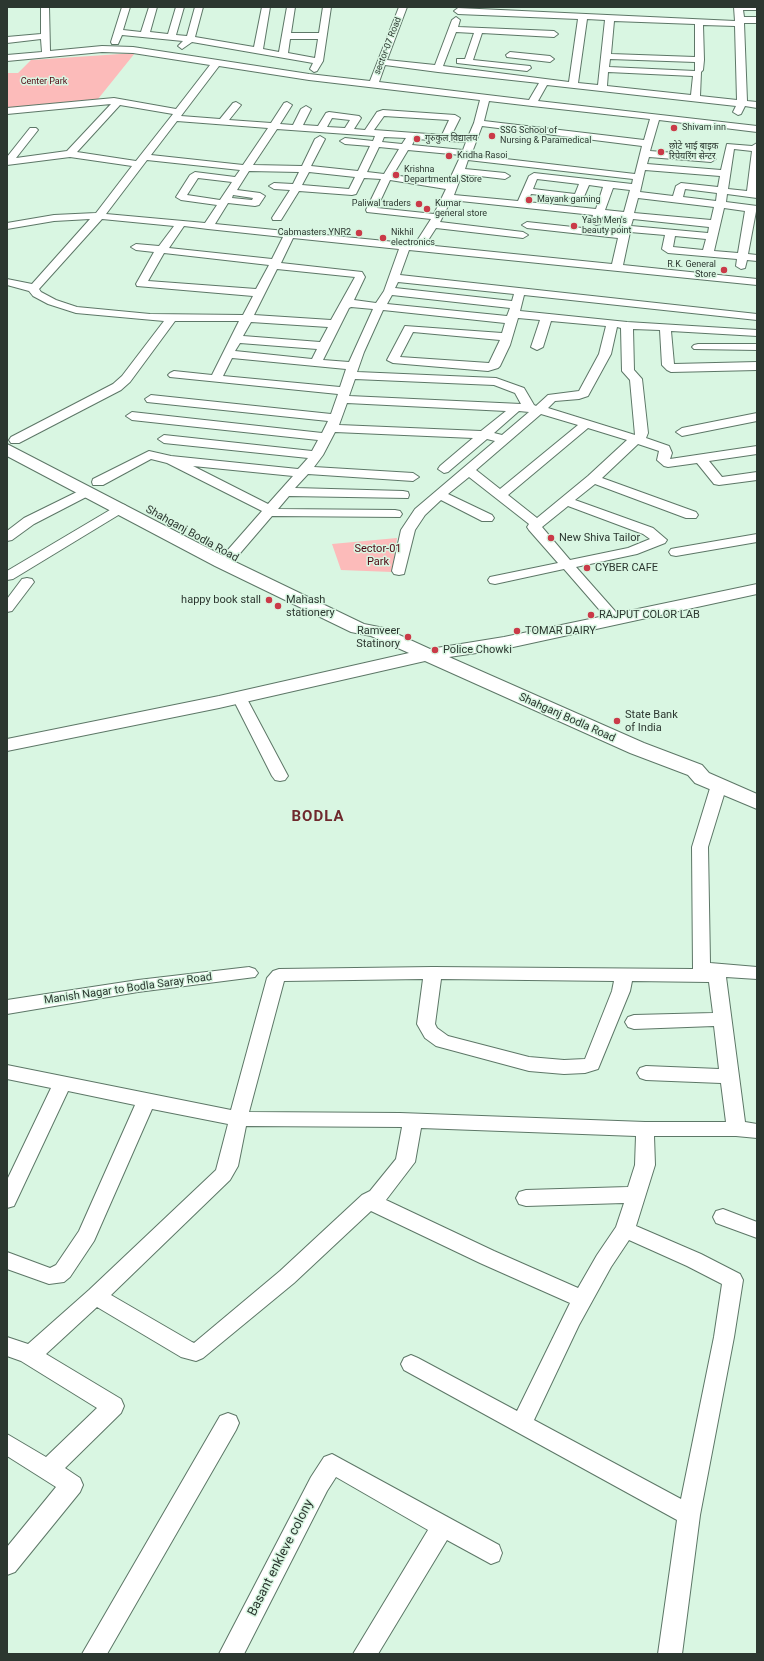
<!DOCTYPE html>
<meta charset="utf-8">
<style>
body{margin:0}
#map{position:relative;width:764px;height:1661px;overflow:hidden;background:#d9f6e2;font-family:Roboto,sans-serif}
canvas{display:block}
.frame{position:absolute;inset:0;border:8px solid #2c3730;pointer-events:none}
</style>
<div id="map">
<canvas width="764" height="1661"></canvas>
<div class="frame"></div>
</div>
<script>
const g = document.querySelector('canvas').getContext('2d');
g.lineJoin = 'round';
function fillPath(path, color) {
  g.fillStyle = color;
  g.fill(path, 'evenodd');
}
function toPath(rows) {
  const path = new Path2D();
  for (const r of rows) {
    path.moveTo(r[0], r[1]);
    for (let i = 2; i < r.length; i += 2) path.lineTo(r[i], r[i + 1]);
  }
  return path;
}
function strokePath(path, color, width, dash) {
  g.strokeStyle = color;
  g.lineWidth = width;
  g.lineCap = dash ? 'butt' : 'round';
  g.setLineDash(dash || []);
  g.stroke(path);
}
function drawText(font, color, halo, rows, align = 'center') {
  g.font = font + ' Roboto,"Noto Sans Devanagari",sans-serif';
  g.lineWidth = 3;
  g.setLineDash([]);
  g.textBaseline = 'middle';
  g.strokeStyle = halo;
  g.fillStyle = color;
  for (const [text, x, y, turn = 0] of rows) {
    g.save();
    g.translate(x, y);
    g.rotate((+turn || 0) * Math.PI / 180);
    g.textAlign = isNaN(turn) ? turn : align;
    if (halo) g.strokeText(text, 0, 0);
    g.fillText(text, 0, 0);
    g.restore();
  }
}
fillPath(toPath([
 [135,53,98,99,7,108,7,73,18,73,31,60],
 [397,538,392,572,341,570,332,544]
]), '#fcbbba');
const minor = toPath([
 [41,7,49,7,50,51,102,46,133,47,309,74,370,81,399,7,407,7,387,60,435,65,452,20,456,17,460,20,458,27,554,31,558,34,554,37,482,33,473,60,530,66,531,68,527,71,457,63,457,59,465,59,474,33,456,32,443,66,569,82,578,19,458,14,454,11,458,8,735,21,734,7,757,7,757,10,743,10,744,17,757,17,757,23,744,23,747,101,757,102,757,108,745,106,741,114,738,115,733,112,736,106,547,85,538,101,757,126,757,132,659,120,650,151,711,156,716,159,711,162,649,157,647,164,721,170,727,144,752,146,757,143,757,198,727,194,726,202,757,206,748,254,757,255,757,261,747,260,745,268,741,269,736,266,737,259,668,253,662,249,665,235,630,232,623,265,757,279,757,285,409,250,400,275,757,314,757,320,524,295,520,311,627,322,757,330,757,336,671,331,674,364,757,362,757,370,671,372,667,370,662,365,660,330,633,329,634,370,642,379,648,433,646,438,669,446,672,453,670,459,757,446,757,454,709,461,722,477,757,472,757,480,719,485,714,484,697,463,668,467,664,466,657,460,659,451,638,444,602,478,696,512,698,515,696,518,686,518,595,484,575,500,653,528,667,540,665,543,637,554,576,567,622,619,620,622,615,623,610,622,564,569,495,584,490,583,488,580,490,577,558,563,529,530,527,527,529,524,469,477,448,494,492,515,494,518,492,521,482,521,441,500,425,515,415,530,404,574,399,575,394,574,392,571,401,530,415,509,495,441,487,439,448,472,444,473,438,469,440,466,473,438,335,432,323,455,314,467,413,473,419,477,413,481,308,474,295,488,403,491,408,492,409,495,408,498,289,496,278,509,395,510,400,511,402,514,400,517,272,516,236,558,221,566,216,565,214,562,216,559,226,552,262,511,167,463,151,459,103,485,93,485,92,482,93,479,149,451,171,456,298,469,300,467,308,458,164,443,158,439,164,435,312,451,318,440,132,420,126,416,132,412,322,433,328,421,147,402,145,399,151,395,331,414,338,394,170,377,168,375,170,373,174,371,212,375,239,321,175,321,130,382,121,390,19,443,11,443,9,440,11,437,113,384,122,376,164,321,76,313,48,304,33,296,29,291,7,285,7,279,32,284,90,219,54,221,7,229,7,223,54,215,96,213,132,166,70,157,7,165,7,157,30,128,36,128,38,130,16,158,67,151,111,104,7,114,7,108,114,98,176,109,210,65,133,53,102,52,7,61,7,55,42,52,41,39,7,43,7,37,41,34,41,7],
 [587,19,605,20,598,85,578,83,587,19],
 [614,21,695,24,695,57,611,54,614,21],
 [703,25,735,26,737,100,700,96,701,72,703,70,704,60,703,25],
 [610,59,695,62,695,71,609,67,610,59],
 [385,65,438,72,539,83,529,100,379,82,385,65],
 [219,66,309,80,480,100,474,123,468,137,451,136,460,118,455,115,383,110,377,112,365,130,354,129,361,118,359,116,329,112,326,113,318,126,303,125,311,109,306,106,301,109,293,125,280,124,292,105,287,102,284,103,271,123,229,120,241,105,236,102,233,103,220,119,181,116,219,66],
 [608,72,693,76,691,95,607,86,608,72],
 [489,101,532,106,650,119,644,140,484,121,489,101],
 [120,105,173,114,136,161,77,152,120,105],
 [384,116,449,120,442,135,374,130,384,116],
 [332,118,350,120,345,128,327,127,332,118],
 [177,121,268,128,243,165,151,155,177,121],
 [482,126,642,146,635,174,471,155,482,126],
 [277,129,375,136,373,141,345,138,340,141,345,144,370,146,358,171,311,166,325,139,320,136,315,139,302,166,253,165,277,129],
 [384,137,406,138,402,144,382,142,384,137],
 [415,139,466,142,463,150,412,145,415,139],
 [379,147,399,149,384,174,367,172,379,147],
 [734,149,752,151,747,191,728,189,734,149],
 [408,150,461,155,448,183,393,175,408,150],
 [147,160,240,170,235,177,195,172,190,175,176,197,181,200,217,205,205,223,106,214,147,160],
 [468,160,633,179,632,184,534,173,529,176,518,201,454,195,462,174,505,179,510,176,505,173,465,169,468,160],
 [645,170,720,176,718,187,681,183,676,186,673,196,640,192,645,170],
 [249,171,299,172,293,184,274,183,269,186,274,189,290,190,272,218,273,220,281,220,299,191,352,195,356,194,364,178,381,179,366,210,367,212,431,219,415,244,215,224,228,203,255,206,259,205,265,196,260,193,237,190,249,171],
 [309,172,355,177,349,189,302,185,309,172],
 [198,178,232,182,220,200,187,195,198,178],
 [537,179,579,184,575,194,533,189,537,179],
 [390,180,446,189,434,214,377,208,390,180],
 [589,185,603,187,596,209,527,202,531,194,583,199,589,185],
 [613,188,630,190,624,212,605,210,613,188],
 [685,189,717,193,716,201,683,197,685,189],
 [233,195,253,198,252,200,232,198,233,195],
 [638,198,714,207,711,220,634,213,638,198],
 [451,200,593,215,591,222,596,225,600,224,603,216,622,218,619,232,527,222,522,225,527,228,618,238,612,264,425,245,436,228,523,238,528,235,523,232,440,222,451,200],
 [724,208,745,211,738,253,714,251,724,208],
 [102,219,174,226,159,246,136,244,131,247,136,250,154,252,136,284,137,286,253,296,243,315,150,314,77,307,56,300,41,292,39,289,102,219],
 [633,219,709,227,708,233,631,226,633,219],
 [184,226,208,229,283,237,272,259,169,248,184,226],
 [675,236,706,239,703,250,673,247,675,236],
 [293,238,399,249,384,291,376,303,354,300,365,277,362,272,281,263,293,238],
 [164,253,269,265,256,289,148,281,164,253],
 [277,269,355,277,331,320,254,315,277,269],
 [398,282,514,294,512,301,395,288,398,282],
 [392,295,510,308,507,316,387,304,392,295],
 [351,307,373,309,349,362,323,360,349,308,351,307],
 [383,310,505,323,502,333,405,326,387,360,393,363,488,371,498,368,500,366,510,345,518,318,540,320,531,347,537,350,543,347,551,321,606,326,599,354,579,391,548,395,536,406,534,405,524,388,496,378,357,372,364,352,383,310],
 [251,322,328,327,320,342,243,336,251,322],
 [617,327,621,328,622,371,630,380,635,435,548,408,555,401,579,399,588,396,611,354,617,327],
 [413,332,500,340,489,363,400,357,413,332],
 [240,343,317,349,312,359,235,351,240,343],
 [232,358,346,369,340,387,223,376,232,358],
 [355,379,494,385,515,393,521,404,349,396,355,379],
 [347,403,506,411,481,431,339,425,347,403],
 [519,411,529,412,502,435,494,433,519,411],
 [541,414,578,425,500,489,476,470,541,414],
 [588,428,627,440,588,476,537,518,508,495,588,428],
 [193,466,293,476,268,504,193,466],
 [568,506,643,534,650,539,628,548,570,560,542,527,568,506],
 [122,7,130,7,123,30,141,32,149,7,157,7,150,32,168,34,176,7,184,7,176,35,187,36,195,7,203,7,195,37,254,47,262,7,270,7,263,49,279,52,287,7,295,7,291,33,319,33,323,7,331,7,323,61,317,71,314,72,310,69,313,63,192,42,182,49,178,46,183,41,122,35,118,44,112,44,111,42,122,7],
 [290,39,318,39,315,58,288,53,290,39],
 [510,52,550,56,554,59,550,62,507,57,506,55,510,52],
 [698,344,757,344,757,350,694,349,692,347,694,345,698,344],
 [757,413,757,421,682,436,676,432,682,428,757,413],
 [87,487,93,491,92,494,34,524,12,540,7,541,7,531,24,518,87,487],
 [120,504,125,505,127,508,125,511,13,579,7,580,7,571,120,504],
 [757,534,757,542,676,556,671,555,669,552,671,549,676,548,757,534],
 [27,578,32,579,34,582,12,611,7,612,7,599,22,579,27,578],
 [239,692,244,694,246,697,288,776,285,780,280,781,275,780,272,776,232,697,234,694,239,692],
 [719,780,725,781,727,785,708,847,710,963,757,967,757,979,726,977,745,1122,757,1124,757,1138,736,1136,654,1136,655,1165,636,1226,701,1254,740,1274,743,1280,734,1337,700,1515,682,1654,658,1654,677,1520,404,1370,401,1364,404,1358,411,1355,418,1358,517,1411,570,1303,480,1263,371,1211,294,1283,203,1358,196,1361,181,1357,97,1307,46,1354,121,1399,124,1406,121,1413,65,1468,80,1478,83,1485,80,1492,15,1572,7,1575,7,1547,56,1487,7,1456,7,1434,46,1457,97,1408,21,1361,7,1356,7,1337,28,1344,89,1290,216,1170,228,1124,152,1109,94,1241,70,1277,64,1282,49,1284,7,1269,7,1252,50,1268,56,1265,79,1231,135,1105,68,1091,14,1206,7,1208,7,1180,51,1088,7,1079,7,1065,231,1110,267,978,273,971,279,969,433,967,693,969,692,847,711,785,713,781,719,780],
 [423,979,417,1024,425,1038,436,1046,529,1071,564,1074,585,1073,598,1069,630,991,632,981,709,982,713,1013,634,1015,628,1017,625,1022,628,1027,634,1029,714,1026,719,1069,646,1066,640,1068,637,1073,640,1078,646,1080,721,1083,726,1122,645,1122,400,1113,249,1112,284,981,423,979],
 [441,979,614,981,612,991,585,1059,564,1060,529,1057,448,1036,437,1028,435,1024,441,979],
 [246,1126,402,1127,396,1159,370,1191,362,1195,280,1271,194,1343,192,1342,111,1295,230,1180,238,1166,246,1126],
 [421,1128,636,1136,635,1165,628,1187,526,1190,519,1192,516,1198,519,1204,526,1206,624,1203,616,1227,597,1255,578,1288,494,1251,386,1200,415,1162,421,1128],
 [629,1240,687,1266,722,1284,714,1337,681,1499,534,1420,579,1325,611,1267,629,1240],
 [249,967,255,969,258,973,255,977,138,992,7,1014,7,1000,138,980,249,967],
 [723,1209,757,1222,757,1238,716,1223,713,1217,716,1211,723,1209],
 [228,1413,236,1416,239,1423,236,1430,107,1654,82,1654,220,1416,228,1413],
 [332,1454,499,1545,502,1553,499,1561,491,1564,447,1540,378,1654,353,1654,428,1530,336,1477,327,1491,244,1654,219,1654,311,1477,324,1457,332,1454]
]);
const major = toPath([
 [7,444,227,558,364,624,384,628,430,649,504,637,757,584,757,594,504,649,449,657,644,743,702,765,709,773,757,794,757,809,695,783,688,775,630,753,425,661,219,708,7,751,7,739,219,696,409,653,371,636,351,632,215,566,7,456,7,444]
]);
strokePath(minor, '#5d7767', 2);
strokePath(major, '#5d7767', 2);
fillPath(minor, '#fff');
fillPath(major, '#fff');
for (const [x, y, r, color] of [
 [674,128,4,"#ca3a48"],
 [492,136,4,"#ca3a48"],
 [417,139,4,"#ca3a48"],
 [661,152,4,"#ca3a48"],
 [449,156,4,"#ca3a48"],
 [396,175,4,"#ca3a48"],
 [529,200,4,"#ca3a48"],
 [419,204,4,"#ca3a48"],
 [427,209,4,"#ca3a48"],
 [574,226,4,"#ca3a48"],
 [359,233,4,"#ca3a48"],
 [383,238,4,"#ca3a48"],
 [724,270,4,"#ca3a48"],
 [551,538,4,"#ca3a48"],
 [587,568,4,"#ca3a48"],
 [269,600,4,"#ca3a48"],
 [278,606,4,"#ca3a48"],
 [591,615,4,"#ca3a48"],
 [517,631,4,"#ca3a48"],
 [408,637,4,"#ca3a48"],
 [435,650,4,"#ca3a48"],
 [617,721,4,"#ca3a48"]
]) {
  const dot = new Path2D();
  dot.arc(x, y, r, 0, 2 * Math.PI);
  g.fillStyle = color;
  g.fill(dot);
  strokePath(dot, '#d9f6e2', 1.5);
}
drawText('9px', '#2c3730', '#d9f6e2', [
 ["sector-07 Road",388,46,-69]
]);
drawText('9px', '#510813', '#d9f6e2', [
 ["Center Park",44,82]
]);
drawText('9px', '#2c3730', '#d9f6e2', [
 ["Shivam inn",682,128],
 ["SSG School of",500,131],
 ["Nursing & Paramedical",500,141],
 ["गुरुकुल विद्यालय",425,139],
 ["छोटे भाई बाइक",669,147],
 ["रिपेयरिंग सेन्टर",669,157],
 ["Kridha Rasoi",457,156],
 ["Krishna",404,170],
 ["Departmental Store",404,180],
 ["Mayank gaming",537,200],
 ["Paliwal traders",411,204,"right"],
 ["Kumar",435,204],
 ["general store",435,214],
 ["Yash Men's",582,221],
 ["beauty point",582,231],
 ["Cabmasters YNR2",351,233,"right"],
 ["Nikhil",391,233],
 ["electronics",391,243],
 ["R.K. General",716,265,"right"],
 ["Store",716,275,"right"]
], 'left');
drawText('11px', '#2c3730', '#d9f6e2', [
 ["Shahganj Bodla Road",192,534,29],
 ["Shahganj Bodla Road",567,718,24],
 ["Manish Nagar to Bodla Saray Road",128,989,-8]
]);
drawText('11px', '#2c3730', '#d9f6e2', [
 ["New Shiva Tailor",559,538],
 ["CYBER CAFE",595,568],
 ["happy book stall",261,600,"right"],
 ["Mahash",286,600],
 ["stationery",286,613],
 ["RAJPUT COLOR LAB",599,615],
 ["Ramveer",400,631,"right"],
 ["Statinory",400,644,"right"],
 ["TOMAR DAIRY",525,631],
 ["Police Chowki",443,650],
 ["State Bank",625,715],
 ["of India",625,728]
], 'left');
drawText('11px', '#510813', '#d9f6e2', [
 ["Sector-01",378,549],
 ["Park",378,562]
]);
drawText('13px', '#2c3730', '#d9f6e2', [
 ["Basant enkleve colony",281,1558,-63]
]);
g.letterSpacing = '1px';
drawText('bold 15px', '#6f292d', '#d9f6e2', [
 ["BODLA",318,817]
]);
g.letterSpacing = '0px';
</script>
